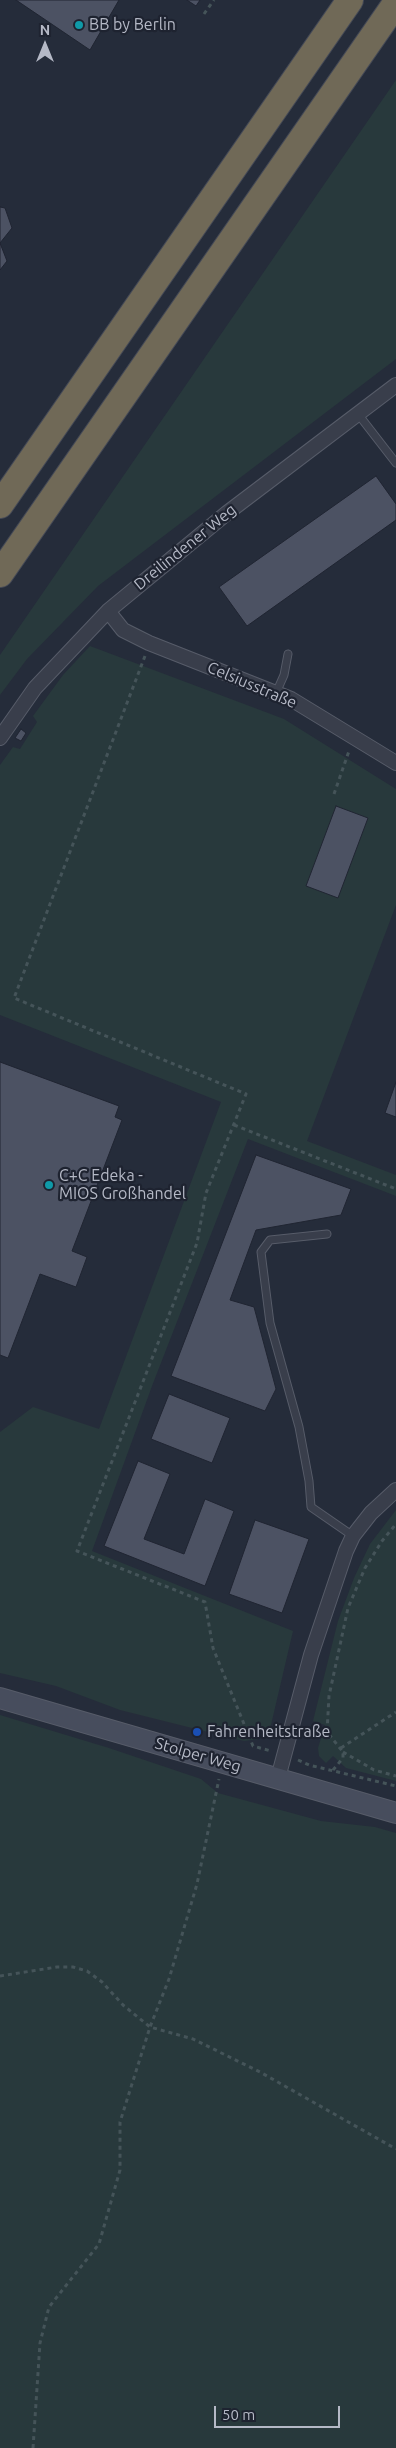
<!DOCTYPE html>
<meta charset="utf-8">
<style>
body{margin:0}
#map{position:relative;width:396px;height:2448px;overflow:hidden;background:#252c3a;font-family:Ubuntu,sans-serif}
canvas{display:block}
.north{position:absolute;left:20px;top:20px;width:50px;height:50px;-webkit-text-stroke:4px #1e2330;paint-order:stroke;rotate:0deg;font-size:14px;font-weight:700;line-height:20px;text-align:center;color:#b5b9c6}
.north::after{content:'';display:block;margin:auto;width:18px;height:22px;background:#b5b9c6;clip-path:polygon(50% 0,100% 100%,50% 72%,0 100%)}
.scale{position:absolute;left:214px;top:2406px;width:126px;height:22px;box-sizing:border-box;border:2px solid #b5b9c6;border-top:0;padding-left:6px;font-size:15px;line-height:18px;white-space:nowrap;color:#b5b9c6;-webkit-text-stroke:4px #1e2330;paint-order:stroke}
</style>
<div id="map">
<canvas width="396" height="2448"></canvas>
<div class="north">N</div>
<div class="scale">50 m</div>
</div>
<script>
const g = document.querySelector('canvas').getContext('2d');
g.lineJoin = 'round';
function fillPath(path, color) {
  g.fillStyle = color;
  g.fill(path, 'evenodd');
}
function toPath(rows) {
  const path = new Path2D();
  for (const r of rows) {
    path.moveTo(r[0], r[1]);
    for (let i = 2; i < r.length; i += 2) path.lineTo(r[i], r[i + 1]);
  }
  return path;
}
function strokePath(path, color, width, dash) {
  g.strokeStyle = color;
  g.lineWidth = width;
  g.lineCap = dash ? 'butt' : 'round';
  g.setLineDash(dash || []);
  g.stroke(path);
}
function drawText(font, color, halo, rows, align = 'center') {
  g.font = font + ' Ubuntu,sans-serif';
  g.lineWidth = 4.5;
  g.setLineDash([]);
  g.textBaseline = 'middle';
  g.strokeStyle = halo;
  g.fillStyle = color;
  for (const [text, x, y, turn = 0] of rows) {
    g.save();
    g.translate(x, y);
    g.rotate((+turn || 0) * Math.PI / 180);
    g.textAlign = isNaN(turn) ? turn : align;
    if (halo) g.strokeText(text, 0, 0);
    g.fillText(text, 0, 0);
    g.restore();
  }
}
fillPath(toPath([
 [396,80,396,359,98,586,27,659,0,695,0,655],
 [90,646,284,719,396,789,396,905,307,1141,396,1175,396,1196,248,1139,152,1386,92,1551,293,1631,271,1725,260,1739,244,1741,120,1710,56,1686,0,1673,0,1432,33,1407,99,1429,221,1102,0,1015,0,765,13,747,20,749,37,722,33,716,63,675],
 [396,1510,396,1781,346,1768,333,1756,326,1763,319,1756,318,1748,325,1725,313,1721,338,1621,354,1578,370,1544],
 [0,1715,109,1748,201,1779,218,1793,321,1821,375,1827,396,1833,396,2448,0,2448]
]), '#28393c');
const building = toPath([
 [16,0,119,0,90,50,16,0],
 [187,0,200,0,196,6,187,0],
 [0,207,5,208,12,228,0,243,7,261,0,270,0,207],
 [376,476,396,504,396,520,247,626,219,587,376,476],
 [21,729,26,733,21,741,15,738,21,729],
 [336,806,368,818,338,898,306,886,336,806],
 [0,1062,119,1106,115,1117,122,1120,72,1251,87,1257,76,1287,40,1274,8,1358,0,1355,0,1062],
 [396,1082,396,1117,385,1113,396,1082],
 [256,1155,351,1189,341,1215,256,1230,230,1300,254,1307,276,1389,265,1411,171,1376,256,1155],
 [169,1394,230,1418,212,1463,151,1439,169,1394],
 [138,1461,170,1474,144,1539,184,1554,205,1499,234,1511,205,1586,104,1546,138,1461],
 [255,1520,309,1539,282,1613,229,1594,255,1520]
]);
fillPath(building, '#4c5263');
strokePath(building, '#202532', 1);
const lane = toPath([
 [358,414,396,463],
 [276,693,284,675,288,654],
 [327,1234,270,1240,261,1252,270,1323,299,1427,309,1481,311,1507,353,1536]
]);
const street = toPath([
 [108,611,123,630,149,643,291,699,396,763],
 [0,738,35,688,108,611,227,513,396,385],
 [278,1778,311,1655,346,1551,353,1536,371,1513,396,1490]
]);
const secondary = toPath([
 [0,1698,396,1813]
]);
const highway = toPath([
 [0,505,350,0],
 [0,574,396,3]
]);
strokePath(lane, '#575c69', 9);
strokePath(street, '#575c69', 16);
strokePath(secondary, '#575c69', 22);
strokePath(highway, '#444956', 28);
strokePath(toPath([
 [204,14,214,0],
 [145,656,14,998,246,1094,206,1193,197,1243,77,1551,205,1602,213,1648,253,1746,271,1751],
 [334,794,349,751],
 [234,1125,396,1189],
 [341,1748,396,1712],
 [343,1752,374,1770,396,1776],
 [298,1760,309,1765,396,1786],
 [333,1770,343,1758,343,1752,327,1732,329,1696,348,1608,365,1568,382,1541,396,1524],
 [0,1976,57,1967,73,1967,87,1971,102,1982,123,2005,150,2027,193,2039,260,2072,396,2149],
 [33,2448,40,2343,49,2307,99,2244,120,2170,120,2122,150,2027,169,1979,197,1884,219,1779]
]), '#455459', 3, [4, 4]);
strokePath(lane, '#393e4b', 7);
strokePath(street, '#393e4b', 14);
strokePath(secondary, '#474d5d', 20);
strokePath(highway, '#706957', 26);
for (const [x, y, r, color] of [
 [79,25,5,"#0f9aa8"],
 [49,1185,5,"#0f9aa8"],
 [197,1732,5,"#1a4fb4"]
]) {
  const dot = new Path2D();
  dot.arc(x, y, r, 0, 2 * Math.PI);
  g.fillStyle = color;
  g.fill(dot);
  strokePath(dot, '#1e2330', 2);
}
drawText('16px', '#b5b9c6', '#1e2330', [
 ["BB by Berlin",89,25],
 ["C+C Edeka -",59,1176],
 ["MIOS Großhandel",59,1194],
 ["Fahrenheitstraße",207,1732]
], 'left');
drawText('16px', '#b5b9c6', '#1e2330', [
 ["Dreilindener Weg",185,547,-39],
 ["Celsiusstraße",252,685,23],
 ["Stolper Weg",198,1755,16]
]);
</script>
